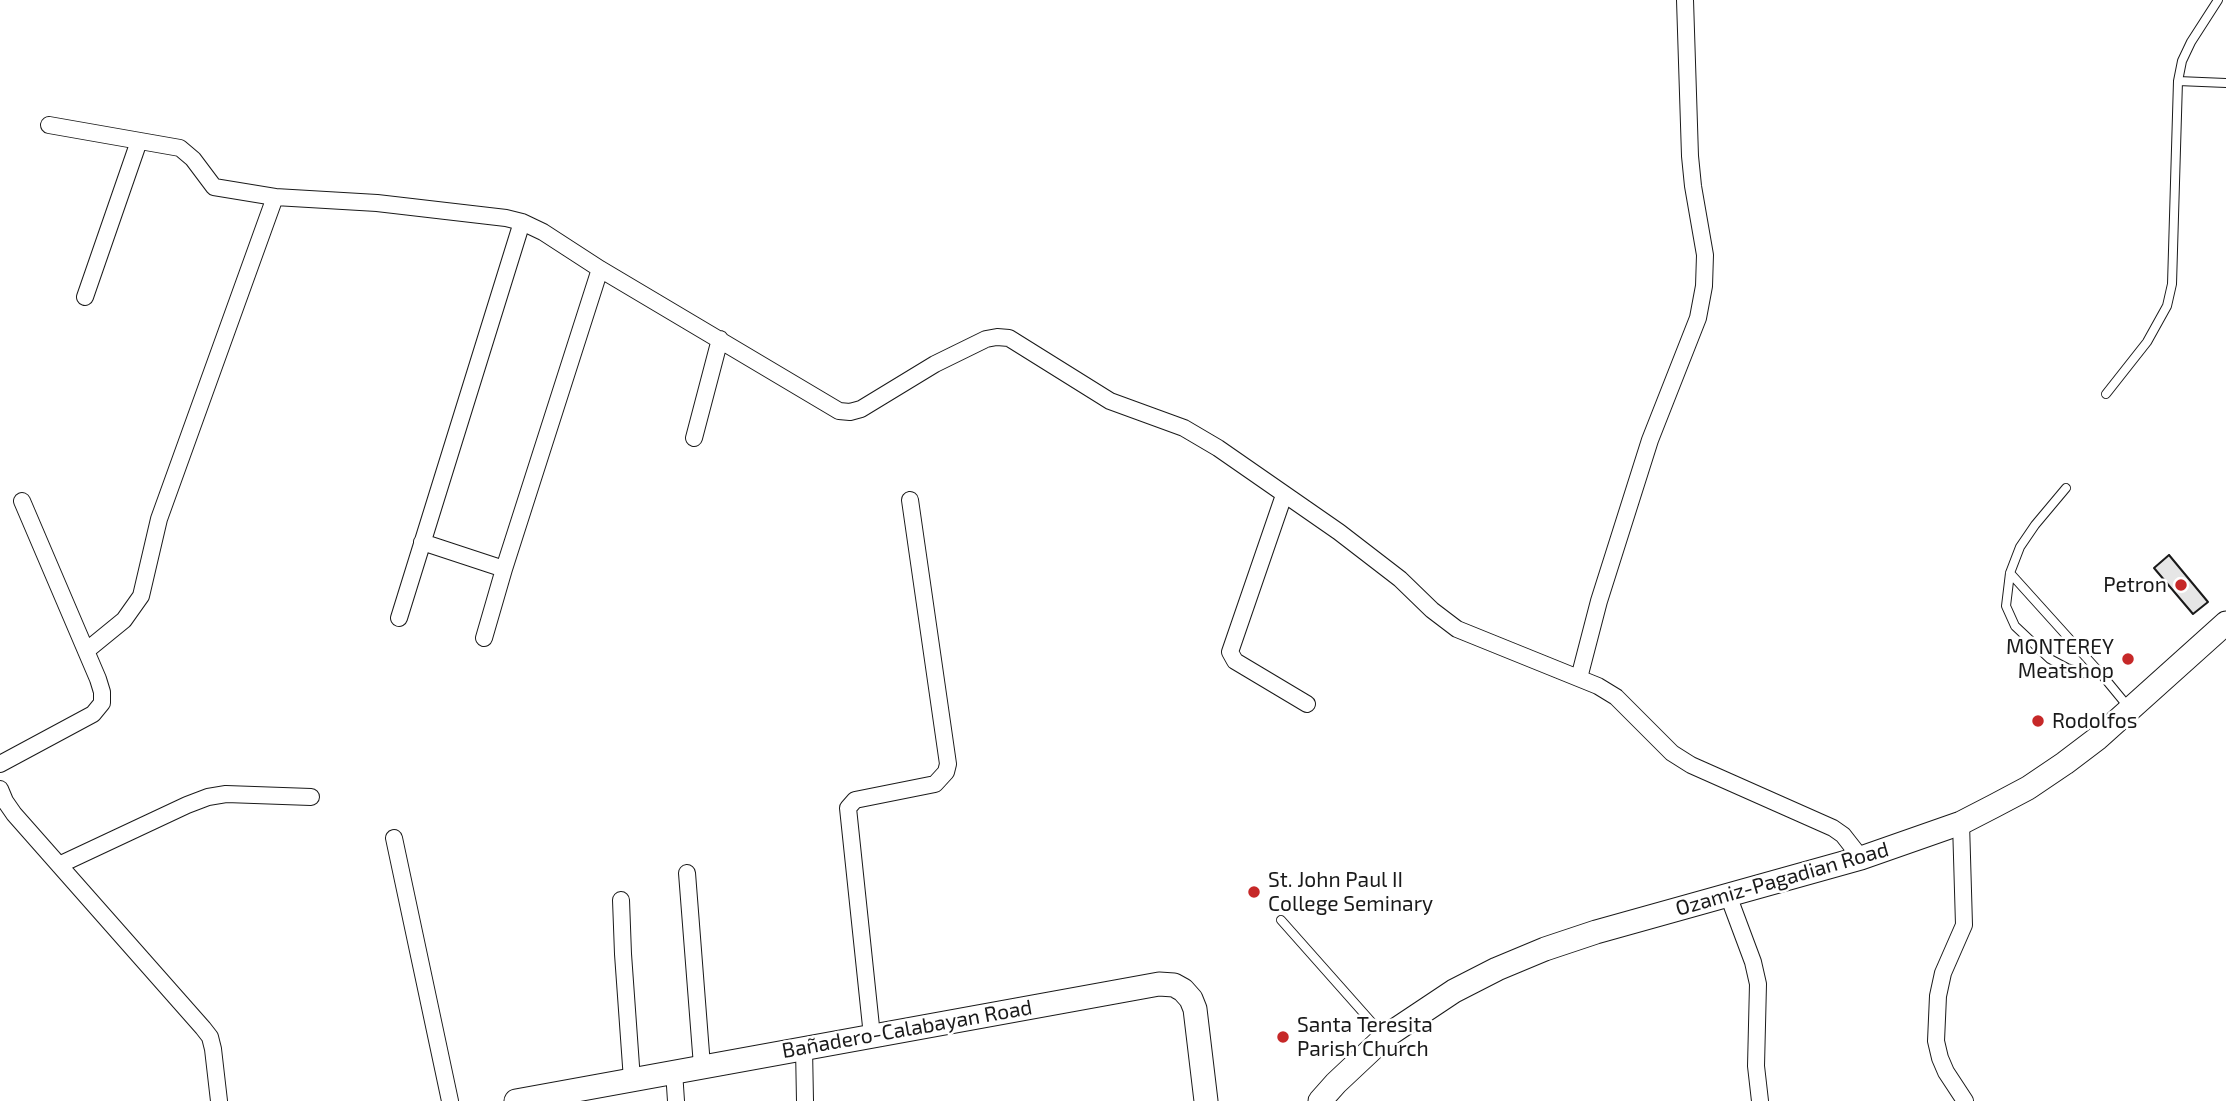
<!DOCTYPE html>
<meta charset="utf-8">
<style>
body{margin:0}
canvas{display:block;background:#fff}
</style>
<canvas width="2226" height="1101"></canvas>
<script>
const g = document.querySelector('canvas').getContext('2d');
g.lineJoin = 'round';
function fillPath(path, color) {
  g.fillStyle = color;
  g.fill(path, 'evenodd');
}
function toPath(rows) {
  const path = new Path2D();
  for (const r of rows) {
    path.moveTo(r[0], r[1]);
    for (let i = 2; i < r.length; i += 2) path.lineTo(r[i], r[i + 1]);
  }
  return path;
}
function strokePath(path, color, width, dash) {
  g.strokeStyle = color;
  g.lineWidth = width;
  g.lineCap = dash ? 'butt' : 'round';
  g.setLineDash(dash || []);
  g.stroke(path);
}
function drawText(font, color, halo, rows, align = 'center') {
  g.font = font + ' "Exo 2",sans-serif';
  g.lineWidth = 5;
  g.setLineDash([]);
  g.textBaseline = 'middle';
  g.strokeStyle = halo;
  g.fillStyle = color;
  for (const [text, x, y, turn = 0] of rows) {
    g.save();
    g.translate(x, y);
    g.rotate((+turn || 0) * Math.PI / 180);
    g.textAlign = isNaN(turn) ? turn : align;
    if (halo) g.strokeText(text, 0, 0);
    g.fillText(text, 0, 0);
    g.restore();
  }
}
const building = toPath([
 [2169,555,2208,602,2193,614,2154,568,2169,555]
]);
fillPath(building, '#e6e6e6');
strokePath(building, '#1a1a1a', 2);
const lane = toPath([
 [2178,81,2226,83],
 [2106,394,2147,342,2167,306,2172,284,2178,81,2182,61,2191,42,2218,0],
 [2066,488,2035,525,2020,547,2010,573,2006,606,2015,626,2050,659,2067,668,2083,673,2102,675,2130,709],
 [2010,573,2102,675],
 [1281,920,1383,1035]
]);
const street = toPath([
 [49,125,180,148,193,159,214,187,275,197],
 [85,297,139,141],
 [694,438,720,339],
 [1284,495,1230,652,1235,661,1307,704],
 [422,542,504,569,600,269],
 [399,618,522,222],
 [484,638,504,569],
 [86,651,124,620,141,596,159,519,275,197,377,203,506,218,522,222,543,232,600,269,839,411,850,412,861,409,935,364,986,339,997,337,1009,338,1110,401,1184,428,1218,448,1339,532,1400,579,1432,610,1457,629,1598,686,1616,697,1672,753,1691,765,1833,828,1843,835,1861,858],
 [1579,678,1599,601,1650,440,1698,318,1704,286,1705,255,1693,186,1690,156,1685,0],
 [0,764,93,714,102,703,102,692,98,679,22,501],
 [0,789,5,801,14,814,203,1028,210,1037,213,1049,219,1101],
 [1961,823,1964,925,1943,973,1938,996,1936,1041,1940,1058,1946,1072,1965,1101],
 [394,838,450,1101],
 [59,865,187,805,208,797,226,794,311,797],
 [687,873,702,1066],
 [1728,895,1753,962,1758,984,1756,1066,1760,1101],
 [621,900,623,954,632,1080],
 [872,1036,848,808,855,800,935,784,946,772,948,764,910,500],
 [804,1048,805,1101],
 [674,1071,676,1101]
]);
const secondary = toPath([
 [516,1101,1159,984,1174,985,1183,990,1191,999,1195,1009,1206,1101],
 [1320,1101,1336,1083,1385,1037,1454,991,1497,969,1545,949,1596,932,1861,858,1961,823,1994,806,2028,788,2065,763,2098,738,2226,623]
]);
strokePath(lane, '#1a1a1a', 10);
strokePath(street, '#1a1a1a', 18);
strokePath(secondary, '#1a1a1a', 25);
strokePath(lane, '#fff', 8);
strokePath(street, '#fff', 16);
strokePath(secondary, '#fff', 23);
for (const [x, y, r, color] of [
 [2181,585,7,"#c62828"],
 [2128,659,7,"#c62828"],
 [2038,721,7,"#c62828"],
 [1254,892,7,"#c62828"],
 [1283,1037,7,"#c62828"]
]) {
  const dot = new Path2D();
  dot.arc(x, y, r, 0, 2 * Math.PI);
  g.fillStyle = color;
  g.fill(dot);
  strokePath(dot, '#fff', 2.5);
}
drawText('21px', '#1a1a1a', '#fff', [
 ["Petron",2167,585,"right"],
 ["MONTEREY",2114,647,"right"],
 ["Meatshop",2114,671,"right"],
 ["Rodolfos",2052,721],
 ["St. John Paul II",1268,880],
 ["College Seminary",1268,904],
 ["Santa Teresita",1297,1025],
 ["Parish Church",1297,1049]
], 'left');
drawText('21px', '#1a1a1a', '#fff', [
 ["Ozamiz-Pagadian Road",1782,879,-16],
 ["Bañadero-Calabayan Road",907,1029,-10]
]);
</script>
